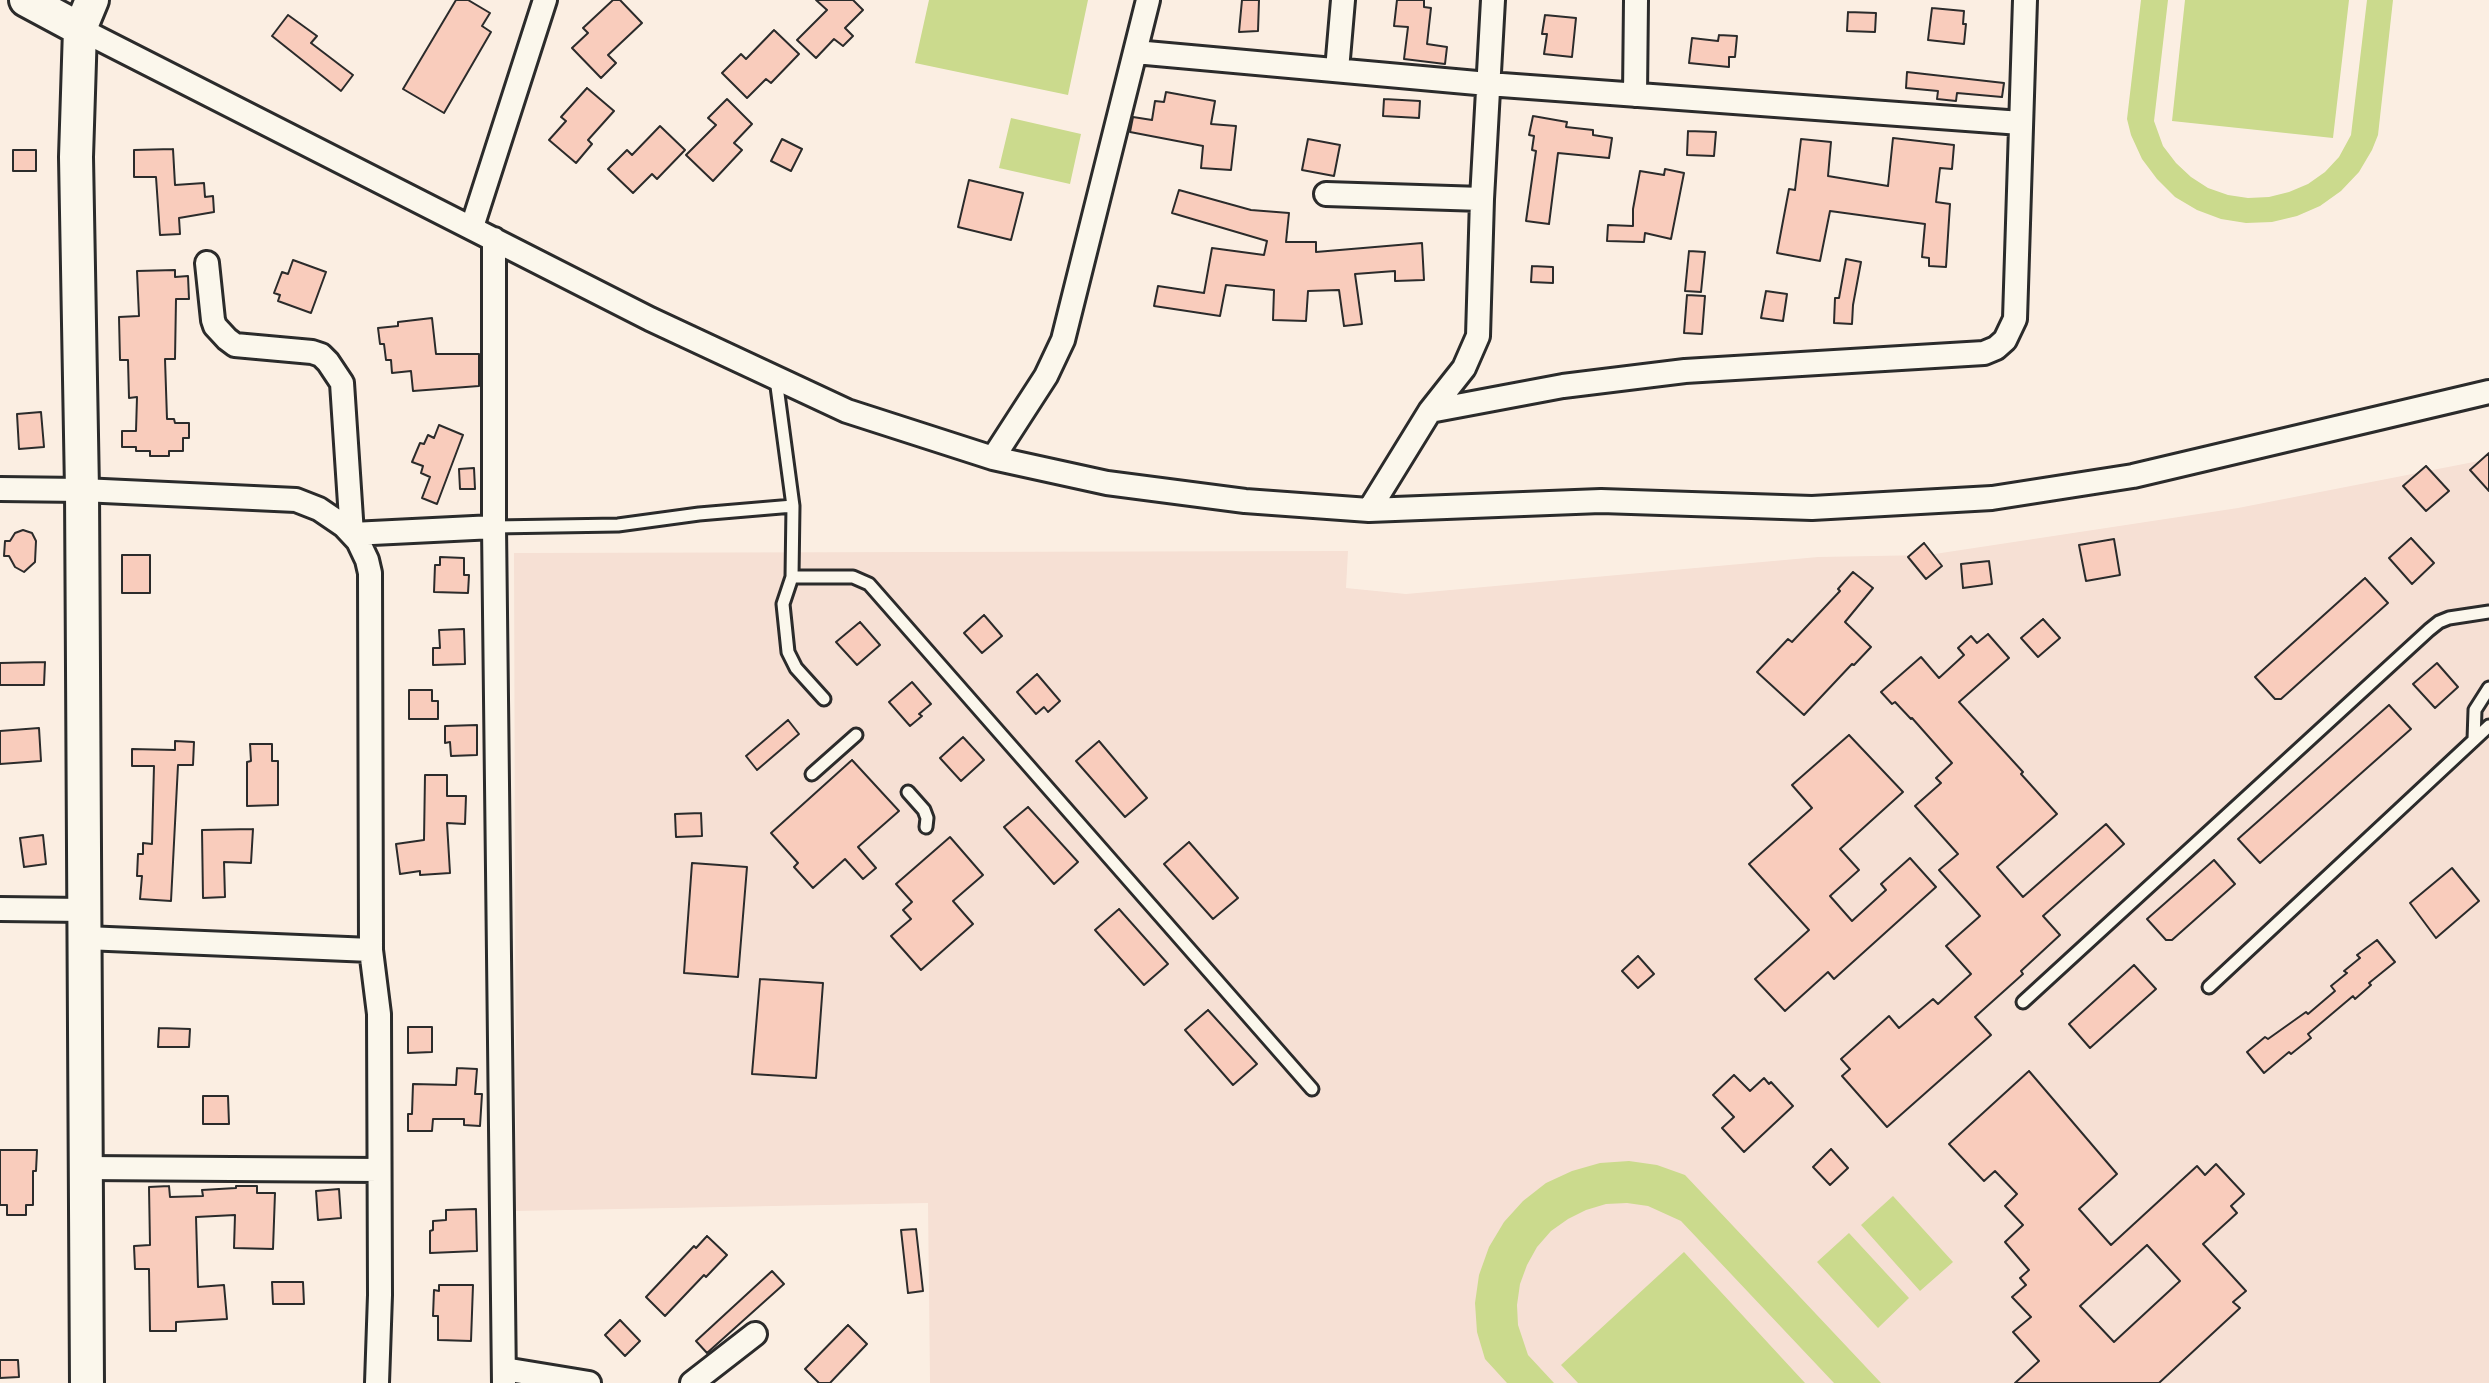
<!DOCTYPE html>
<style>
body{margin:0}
canvas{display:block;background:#fbeee2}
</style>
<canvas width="2489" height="1383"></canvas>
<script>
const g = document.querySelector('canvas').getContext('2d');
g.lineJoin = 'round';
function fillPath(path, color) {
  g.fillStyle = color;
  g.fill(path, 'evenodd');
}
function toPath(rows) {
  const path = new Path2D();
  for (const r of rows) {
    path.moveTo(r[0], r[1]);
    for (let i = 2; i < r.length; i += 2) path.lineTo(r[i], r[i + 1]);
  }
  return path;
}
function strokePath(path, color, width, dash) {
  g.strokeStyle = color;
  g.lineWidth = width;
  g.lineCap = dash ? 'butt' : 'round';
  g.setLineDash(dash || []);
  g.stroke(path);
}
fillPath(toPath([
 [2489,459,2489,1383,930,1383,928,1203,516,1211,514,553,1348,551,1346,588,1406,594,1818,557,1928,555,2238,508]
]), '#f6e0d4');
fillPath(toPath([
 [929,0,1088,0,1068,95,915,63],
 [2141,0,2168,0,2154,121,2163,146,2176,163,2191,177,2208,188,2228,195,2248,198,2269,197,2289,192,2308,184,2325,172,2339,157,2351,135,2367,0,2393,0,2378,135,2372,150,2359,172,2341,191,2320,206,2297,216,2272,222,2246,223,2221,219,2197,210,2175,197,2157,179,2142,159,2131,135,2127,119],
 [2185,0,2349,0,2333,138,2172,121],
 [1011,118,1081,134,1070,184,999,168],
 [1629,1161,1657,1165,1685,1175,1881,1383,1834,1383,1681,1221,1648,1206,1627,1203,1606,1204,1586,1210,1568,1219,1551,1231,1537,1247,1527,1265,1520,1284,1517,1305,1518,1325,1528,1355,1554,1383,1507,1383,1485,1359,1477,1332,1475,1303,1479,1275,1489,1247,1504,1222,1523,1201,1546,1183,1572,1171,1600,1163],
 [1893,1196,1953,1262,1920,1291,1861,1225],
 [1849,1233,1909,1298,1878,1328,1817,1262],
 [1684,1252,1805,1383,1578,1383,1561,1365]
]), '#cbda8d');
const building = toPath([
 [456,0,468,0,490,13,482,26,491,32,444,113,403,89,456,0],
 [613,0,620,0,642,23,608,55,616,63,601,78,572,48,588,33,583,28,613,0],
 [816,0,853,0,863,10,845,28,853,36,843,46,834,39,816,58,797,40,827,10,816,0],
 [1242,0,1259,0,1258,31,1239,32,1242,0],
 [1397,0,1424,0,1424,7,1431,8,1427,44,1447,47,1445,64,1404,59,1408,27,1394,26,1397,0],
 [1932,8,1964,11,1963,24,1966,24,1964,44,1928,40,1932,8],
 [1848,12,1876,13,1875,32,1847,31,1848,12],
 [288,15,317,36,311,43,353,75,341,91,272,36,288,15],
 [1545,15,1576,18,1572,57,1544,54,1547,34,1542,34,1545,15],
 [774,30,799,54,771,83,766,79,747,98,722,73,741,54,746,59,774,30],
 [1719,35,1737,36,1735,57,1729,57,1729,67,1689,63,1692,38,1718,41,1719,35],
 [1907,72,2004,83,2002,97,1957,93,1956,101,1937,99,1938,91,1906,88,1907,72],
 [587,88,614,111,588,140,592,144,576,163,549,140,566,121,561,117,587,88],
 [1166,92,1215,101,1211,124,1236,126,1231,170,1201,168,1203,146,1130,132,1133,117,1152,120,1155,101,1164,102,1166,92],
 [727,99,752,124,734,143,742,150,713,181,686,155,716,125,708,118,727,99],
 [1384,99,1420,101,1419,118,1383,116,1384,99],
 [1533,116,1567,122,1566,127,1593,130,1593,135,1612,138,1609,158,1558,153,1549,224,1526,221,1536,151,1532,150,1534,136,1529,135,1533,116],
 [660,126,685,150,657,179,652,174,633,193,608,169,627,150,632,155,660,126],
 [1688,131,1716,132,1714,156,1687,155,1688,131],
 [1893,138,1954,145,1952,169,1940,168,1936,202,1950,204,1946,267,1929,266,1929,258,1922,257,1925,224,1830,211,1820,261,1777,253,1789,189,1795,190,1801,139,1831,142,1828,176,1888,186,1893,138],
 [782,139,802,149,791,171,771,161,782,139],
 [1308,139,1340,145,1334,176,1302,170,1308,139],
 [173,149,175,185,204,183,205,197,213,196,214,212,179,218,180,234,160,235,156,177,134,177,134,150,173,149],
 [13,150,36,150,36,171,13,171,13,150],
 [1665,169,1684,173,1671,239,1645,233,1644,242,1607,241,1608,225,1633,226,1633,209,1640,171,1664,175,1665,169],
 [969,180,1023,193,1011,240,958,227,969,180],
 [1179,190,1251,210,1289,213,1286,242,1316,242,1316,252,1422,243,1424,280,1395,281,1395,271,1355,274,1362,324,1344,326,1339,290,1308,291,1306,321,1273,320,1274,290,1226,285,1220,316,1154,306,1158,286,1204,293,1212,248,1264,255,1267,241,1172,213,1179,190],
 [1689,251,1705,252,1701,292,1685,291,1689,251],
 [1846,259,1861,262,1853,305,1852,324,1834,323,1835,298,1839,298,1846,259],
 [293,260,326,272,311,313,278,301,280,295,274,293,282,272,288,274,293,260],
 [1532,266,1553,267,1553,283,1531,282,1532,266],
 [175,270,175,277,188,276,189,299,176,299,175,359,165,359,167,419,174,419,175,423,189,423,189,438,183,438,183,451,169,451,169,456,150,456,150,451,136,451,136,447,122,447,122,431,136,431,137,397,129,398,128,360,120,360,119,317,139,316,137,271,175,270],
 [1766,291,1787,294,1783,321,1761,318,1766,291],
 [1687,295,1705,296,1702,334,1684,333,1687,295],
 [432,318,436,354,479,354,479,386,413,391,411,371,392,373,391,360,386,360,384,344,380,344,378,328,398,326,398,322,432,318],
 [41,412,44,447,19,449,17,414,41,412],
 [439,425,463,435,437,504,422,498,430,477,421,473,423,466,412,462,420,443,424,444,428,435,434,438,439,425],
 [2489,453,2489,491,2470,470,2489,453],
 [2426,466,2449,491,2426,511,2403,486,2426,466],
 [474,468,475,489,460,489,459,469,474,468],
 [23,530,32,533,36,541,35,562,24,572,15,567,9,556,4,556,5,541,10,541,15,533,23,530],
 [2411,538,2434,563,2412,584,2389,558,2411,538],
 [2114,539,2120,575,2086,581,2079,545,2114,539],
 [1924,543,1942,566,1926,579,1908,557,1924,543],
 [122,555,150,555,150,593,122,593,122,555],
 [440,557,464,558,464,575,469,575,468,593,434,592,435,565,440,565,440,557],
 [1989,561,1992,584,1963,588,1961,564,1989,561],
 [1853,572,1873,588,1845,622,1871,647,1854,665,1852,664,1804,715,1757,672,1788,639,1792,642,1840,591,1838,589,1853,572],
 [2365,578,2388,603,2281,699,2275,699,2255,677,2365,578],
 [984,615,1002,636,982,653,964,633,984,615],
 [2043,619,2060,638,2038,657,2021,638,2043,619],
 [860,622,880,645,857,665,836,642,860,622],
 [464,629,465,664,433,665,433,648,440,648,439,630,464,629],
 [1988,634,2009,658,1959,702,2023,772,2021,774,2057,814,1997,867,2023,897,2106,824,2124,844,2043,916,2060,935,2021,971,2023,974,1975,1017,1991,1035,1887,1127,1842,1076,1850,1069,1841,1059,1889,1016,1899,1028,1933,999,1938,1004,1971,974,1946,946,1980,916,1939,870,1958,854,1915,806,1941,783,1936,778,1952,763,1912,718,1911,719,1895,702,1892,704,1881,692,1921,657,1939,678,1964,655,1958,648,1971,636,1977,643,1988,634],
 [45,662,44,685,0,685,0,663,45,662],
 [2437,663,2458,687,2435,708,2413,684,2437,663],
 [1037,674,1060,701,1048,712,1044,707,1036,714,1017,692,1037,674],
 [912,682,931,704,919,714,922,716,910,726,889,702,912,682],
 [409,690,432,690,432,701,438,701,438,719,409,719,409,690],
 [2389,705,2411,729,2260,863,2238,839,2389,705],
 [788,720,799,734,757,770,746,756,788,720],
 [477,725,477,755,451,756,450,742,445,743,445,726,477,725],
 [39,728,41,761,0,764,0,731,39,728],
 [1849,735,1903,792,1840,849,1859,870,1830,896,1852,921,1886,890,1881,884,1910,858,1936,887,1834,979,1828,972,1785,1011,1755,979,1809,930,1749,864,1812,808,1792,785,1849,735],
 [963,737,984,760,961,781,940,758,963,737],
 [175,741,194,742,193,765,178,765,171,901,140,899,142,876,137,876,138,854,143,854,143,843,152,844,154,766,132,766,132,749,175,750,175,741],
 [1099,741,1147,798,1125,817,1076,761,1099,741],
 [250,744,272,744,272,761,278,761,278,805,247,806,247,762,251,761,250,744],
 [852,760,899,811,858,847,876,868,863,879,845,859,813,888,794,867,798,863,771,833,852,760],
 [425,775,447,775,447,796,466,796,465,824,447,823,450,873,420,875,420,871,400,874,396,844,424,840,425,775],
 [1028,807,1078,862,1054,884,1004,827,1028,807],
 [701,813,702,836,676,837,675,814,701,813],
 [253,829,251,863,224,862,225,897,203,898,202,830,253,829],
 [43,835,46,864,24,867,20,838,43,835],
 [950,837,983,875,953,901,973,924,921,970,891,936,911,919,903,910,912,902,896,884,950,837],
 [1189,842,1238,898,1213,919,1164,864,1189,842],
 [2214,860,2235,884,2172,940,2166,940,2147,919,2214,860],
 [692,863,747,867,738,977,684,973,692,863],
 [2452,868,2479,901,2436,938,2410,903,2452,868],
 [1119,909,1168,964,1144,985,1095,930,1119,909],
 [2377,940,2395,962,2369,983,2371,985,2355,999,2353,996,2308,1034,2311,1038,2291,1054,2289,1052,2264,1073,2247,1052,2265,1037,2268,1039,2306,1012,2308,1014,2335,991,2331,986,2347,973,2344,971,2360,958,2357,955,2377,940],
 [1638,956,1654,974,1638,988,1622,971,1638,956],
 [2134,965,2156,989,2090,1048,2069,1024,2134,965],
 [760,979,823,983,816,1078,752,1074,760,979],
 [1208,1010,1257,1064,1233,1085,1185,1030,1208,1010],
 [408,1027,432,1027,432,1052,408,1053,408,1027],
 [159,1028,190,1029,189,1047,158,1047,159,1028],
 [457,1068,477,1069,475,1094,482,1094,480,1126,464,1125,464,1119,433,1119,432,1131,408,1131,408,1114,412,1114,413,1084,456,1085,457,1068],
 [2029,1071,2117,1174,2079,1209,2111,1245,2197,1166,2205,1175,2216,1164,2244,1194,2231,1206,2237,1213,2203,1244,2246,1291,2233,1302,2240,1308,2159,1383,2015,1383,2039,1361,2013,1332,2031,1317,2012,1297,2026,1285,2020,1278,2029,1270,2005,1242,2023,1225,2005,1206,2017,1194,1995,1171,1984,1181,1949,1144,2029,1071],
 [2147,1245,2180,1281,2114,1342,2080,1306,2147,1245],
 [1734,1075,1750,1091,1764,1078,1769,1084,1771,1082,1793,1106,1744,1152,1722,1128,1734,1117,1713,1095,1734,1075],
 [203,1096,228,1096,229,1124,203,1124,203,1096],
 [1831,1149,1848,1168,1830,1185,1813,1167,1831,1149],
 [0,1150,37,1150,36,1171,33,1171,33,1205,26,1205,26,1215,7,1215,7,1205,0,1205,0,1150],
 [169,1186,170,1197,203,1196,202,1190,236,1188,236,1186,257,1186,257,1193,275,1193,273,1249,234,1248,235,1215,196,1217,198,1287,224,1285,227,1319,176,1322,176,1331,150,1331,149,1269,135,1269,134,1246,150,1245,149,1187,169,1186],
 [339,1189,341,1218,318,1220,316,1191,339,1189],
 [476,1209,477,1251,430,1253,430,1231,433,1230,433,1221,446,1220,446,1210,476,1209],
 [916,1229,923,1291,908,1293,901,1230,916,1229],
 [707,1236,727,1255,706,1277,704,1275,665,1316,646,1297,694,1246,696,1248,707,1236],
 [772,1271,784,1284,707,1353,696,1341,772,1271],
 [272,1282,303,1282,304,1304,273,1304,272,1282],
 [439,1285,473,1285,471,1341,438,1340,438,1316,433,1316,434,1290,439,1291,439,1285],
 [620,1320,640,1341,625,1356,605,1335,620,1320],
 [848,1325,867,1344,830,1383,819,1383,805,1369,848,1325],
 [0,1360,18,1360,19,1377,0,1378,0,1360]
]);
fillPath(building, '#f9ccbc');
strokePath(building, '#2b2b2b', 2);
const lane = toPath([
 [776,379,793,506,792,577,783,604,788,652,796,668,824,699],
 [494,527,618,525,699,514,793,506],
 [792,577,853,577,869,584,1312,1089],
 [2474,740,2475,710,2489,688],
 [812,774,856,735],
 [908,792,924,810,927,818,926,827],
 [2209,987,2489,726],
 [2023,1002,2429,630,2439,622,2449,618,2489,612]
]);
const street = toPath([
 [80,29,650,319,847,411,993,458,1107,483,1245,501,1369,510,1601,501,1812,508,1992,498,2133,476,2489,392],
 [1135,52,1488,84,2021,123],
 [1337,70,1343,0],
 [1635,95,1636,0],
 [1326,194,1482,199],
 [472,227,545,0],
 [494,239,494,527,504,1383],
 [207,263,213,320,215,326,227,339,235,345,312,352,321,355,328,362,342,383,352,534,494,527],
 [1430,411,1563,386,1685,371,1984,353,1996,348,2005,340,2015,319,2025,0],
 [993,458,1046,376,1063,340,1148,0],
 [0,489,82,490,296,500,319,509,344,526,358,541,367,560,370,573,371,950,379,1014,380,1295,377,1383],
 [1369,510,1430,411,1464,368,1478,336,1482,199,1493,0],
 [0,909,84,910],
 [85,938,371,950],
 [85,1168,379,1170],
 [504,1369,589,1383],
 [692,1383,755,1334]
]);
const secondary = toPath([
 [26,0,80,29],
 [87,1383,82,490,76,157,80,29,92,0]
]);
strokePath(lane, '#2b2b2b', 17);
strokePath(street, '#2b2b2b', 28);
strokePath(secondary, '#2b2b2b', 38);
strokePath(lane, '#fbf7ec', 11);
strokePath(street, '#fbf7ec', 22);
strokePath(secondary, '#fbf7ec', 32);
</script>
